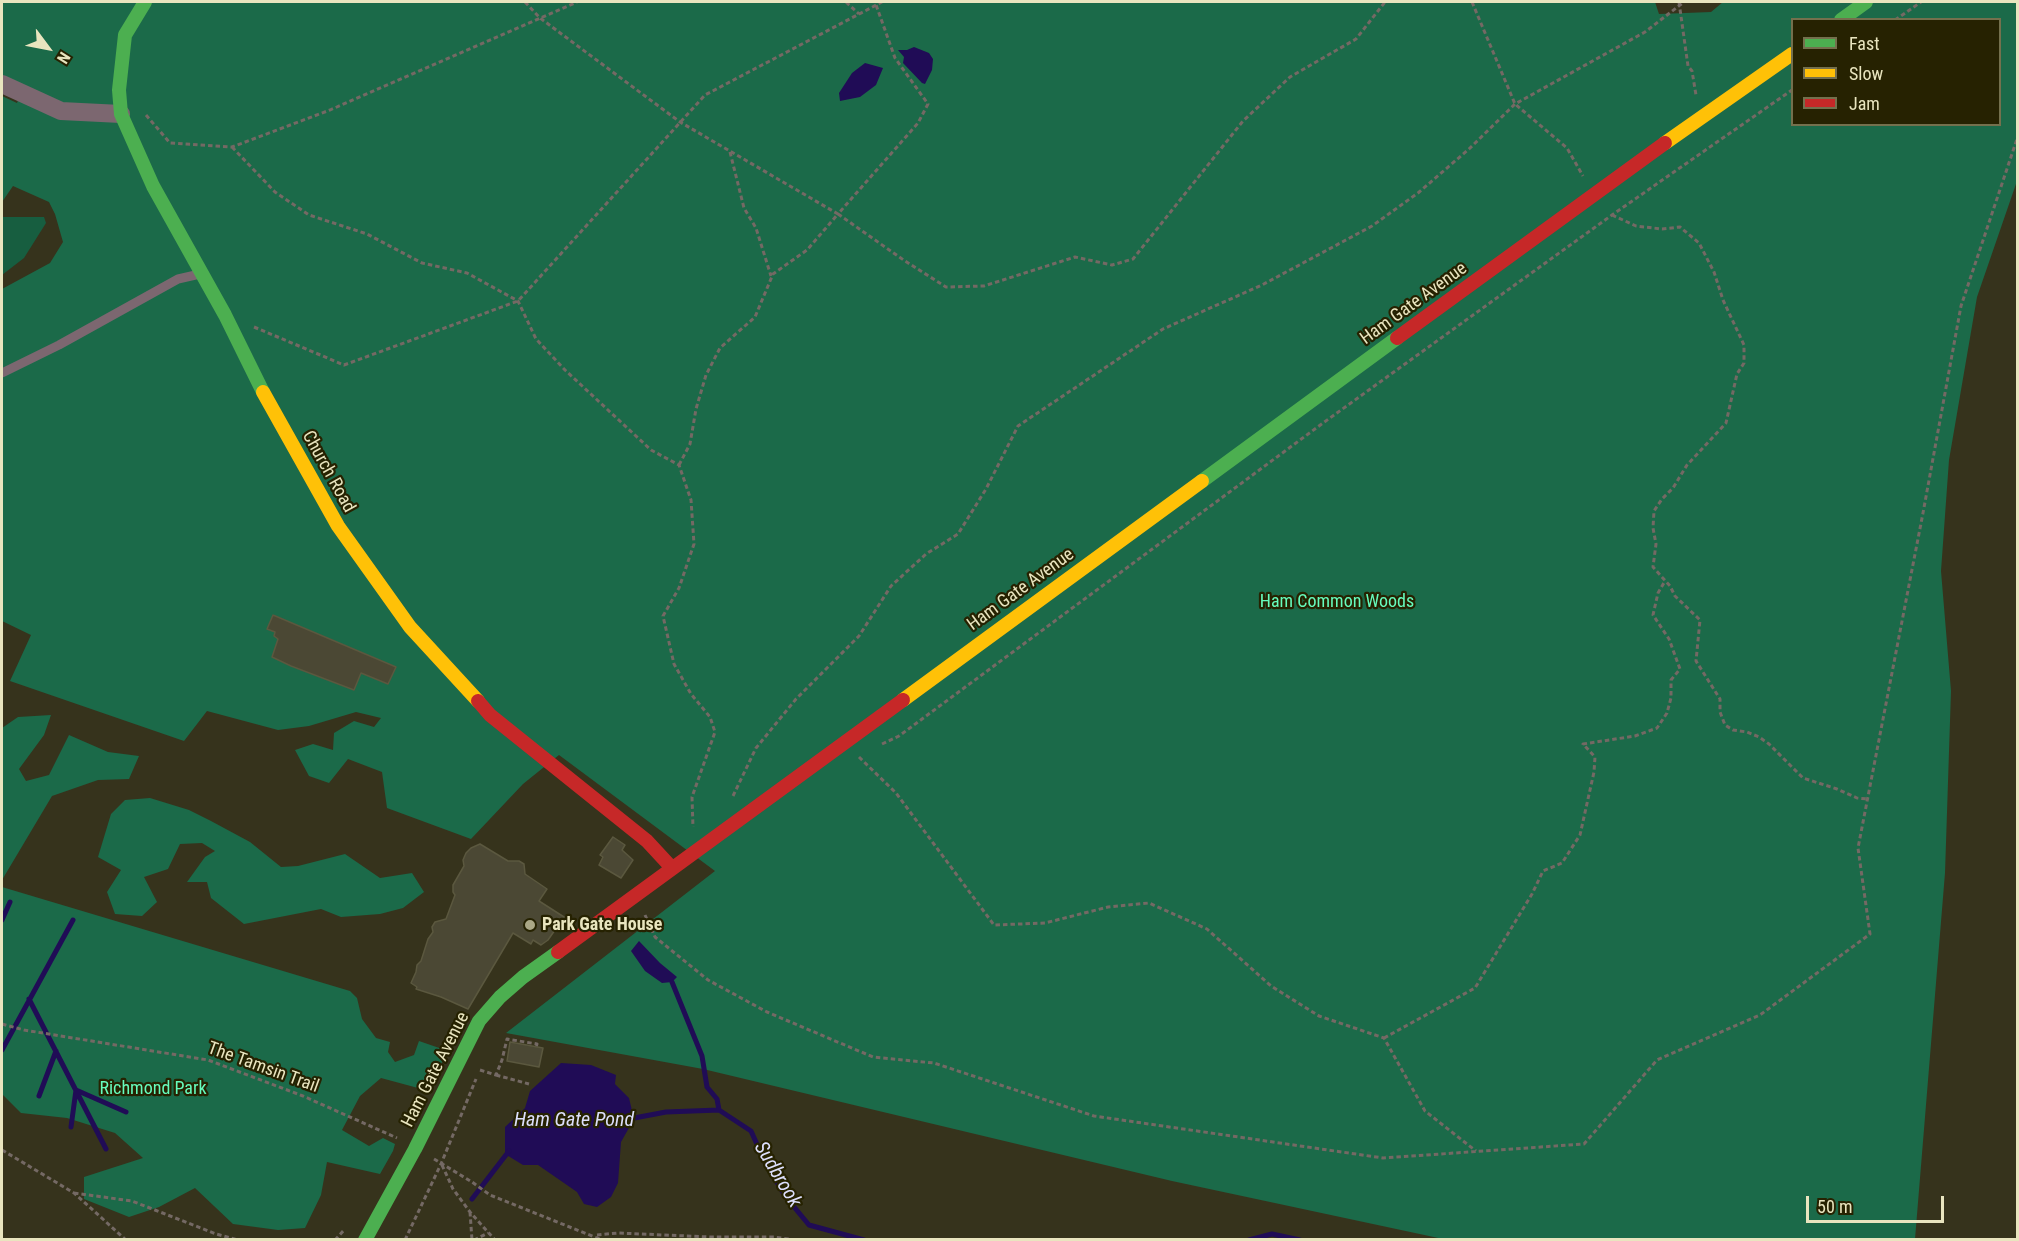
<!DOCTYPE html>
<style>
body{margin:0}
#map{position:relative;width:2019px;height:1241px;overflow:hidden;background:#36331c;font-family:"Roboto Condensed",sans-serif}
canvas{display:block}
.frame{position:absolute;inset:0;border:3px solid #e9e5bf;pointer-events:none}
.legend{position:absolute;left:1791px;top:18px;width:210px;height:108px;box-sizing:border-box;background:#262201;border:2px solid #74704d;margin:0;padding:8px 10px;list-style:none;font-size:18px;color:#e9e5bf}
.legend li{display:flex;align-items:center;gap:12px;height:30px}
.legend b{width:30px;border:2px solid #74704d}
.north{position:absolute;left:18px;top:18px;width:60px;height:60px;-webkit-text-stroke:4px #262201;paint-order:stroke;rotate:122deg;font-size:16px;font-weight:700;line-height:24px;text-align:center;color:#e9e5bf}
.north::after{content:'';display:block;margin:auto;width:21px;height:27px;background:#e9e5bf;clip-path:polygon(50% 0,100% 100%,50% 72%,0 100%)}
.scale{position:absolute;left:1806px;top:1196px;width:138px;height:27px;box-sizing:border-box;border:3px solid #e9e5bf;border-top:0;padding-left:8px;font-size:18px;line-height:21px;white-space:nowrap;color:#e9e5bf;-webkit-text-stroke:4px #262201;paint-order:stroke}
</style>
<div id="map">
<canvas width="2019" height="1241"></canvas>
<div class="frame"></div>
<ul class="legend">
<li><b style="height:8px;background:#4caf50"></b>Fast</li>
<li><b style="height:8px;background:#ffc107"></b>Slow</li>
<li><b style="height:8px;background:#c62828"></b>Jam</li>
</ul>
<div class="north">N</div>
<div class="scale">50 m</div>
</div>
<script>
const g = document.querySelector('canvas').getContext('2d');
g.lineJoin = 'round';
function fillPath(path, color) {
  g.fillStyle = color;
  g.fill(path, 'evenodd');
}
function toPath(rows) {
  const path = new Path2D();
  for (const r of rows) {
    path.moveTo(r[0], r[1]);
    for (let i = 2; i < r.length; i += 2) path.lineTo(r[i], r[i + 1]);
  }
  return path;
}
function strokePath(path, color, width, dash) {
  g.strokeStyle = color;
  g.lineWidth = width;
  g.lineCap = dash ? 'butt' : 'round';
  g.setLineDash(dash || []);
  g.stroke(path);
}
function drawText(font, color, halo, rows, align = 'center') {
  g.font = font + ' "Roboto Condensed",sans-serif';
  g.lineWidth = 4.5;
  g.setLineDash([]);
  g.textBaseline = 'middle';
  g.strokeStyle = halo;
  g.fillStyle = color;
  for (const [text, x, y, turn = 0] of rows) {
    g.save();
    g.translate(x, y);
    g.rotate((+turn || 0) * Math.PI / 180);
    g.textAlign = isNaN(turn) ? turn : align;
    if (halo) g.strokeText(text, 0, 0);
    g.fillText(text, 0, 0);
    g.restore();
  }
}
fillPath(toPath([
 [2,217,44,217,46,223,24,258,2,275]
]), '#175e40');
fillPath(toPath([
 [2,2,1655,2,1659,14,1711,12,1723,2,2017,2,2017,181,1977,297,1949,460,1941,571,1951,691,1945,873,1915,1239,1443,1239,1172,1181,703,1069,506,1033,715,871,559,755,523,784,471,839,387,808,382,772,348,759,329,783,309,776,295,750,313,744,333,750,334,733,354,721,374,727,381,718,356,712,309,726,278,730,207,711,184,741,10,681,31,635,2,621,2,289,50,263,63,242,55,214,49,202,13,186,2,202,2,96,17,103,24,84,5,84,2,82],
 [1792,20,2000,20,2000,124,1792,124],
 [51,715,44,735,19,769,26,781,49,775,69,735,108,752,139,756,129,779,98,780,52,796,2,880,2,728,18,717],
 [150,798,189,810,211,821,250,842,281,867,298,866,345,854,380,878,412,873,424,892,403,908,380,914,341,917,321,909,244,924,211,898,207,882,187,882,205,857,215,851,202,843,180,844,168,869,144,877,157,902,142,916,115,914,107,892,121,870,98,857,111,814,125,800],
 [2,887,350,991,357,998,362,1019,376,1038,390,1042,388,1052,395,1062,414,1055,419,1041,448,1051,431,1083,422,1080,418,1088,381,1078,360,1096,342,1130,369,1146,383,1138,395,1144,393,1151,380,1174,327,1162,321,1195,305,1228,278,1230,233,1224,195,1188,159,1207,129,1217,84,1199,84,1177,143,1158,115,1133,67,1118,21,1113,2,1094]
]), '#1b6a49');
fillPath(toPath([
 [914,47,929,53,933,59,932,70,925,84,922,83,903,63,904,57,898,50,907,50],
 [865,63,883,68,876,85,860,97,840,101,839,93,852,73],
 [639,941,660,963,677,977,672,982,662,983,645,971,631,951],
 [561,1063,591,1065,616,1075,615,1084,629,1098,634,1119,621,1142,618,1183,611,1197,597,1207,584,1204,577,1192,538,1165,523,1165,505,1154,505,1127,525,1108,530,1091]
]), '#200c56');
strokePath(toPath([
 [2,920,10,902],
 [672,982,702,1056,707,1087,717,1099,719,1110],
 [29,999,106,1149],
 [2,1050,73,920],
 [39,1096,56,1051],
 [629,1119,666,1112,719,1110,751,1131,765,1162,785,1196,809,1225,864,1240],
 [71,1127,76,1090,126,1112],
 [472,1199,509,1151],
 [1249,1240,1272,1234,1300,1240]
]), '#200c56', 5);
const building = toPath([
 [273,615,396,667,388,684,361,673,354,690,291,666,272,657,278,639,274,636,275,632,267,629,273,615],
 [613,837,625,845,622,850,633,860,621,878,599,865,603,857,600,855,613,837],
 [480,844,508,861,519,861,524,864,525,874,547,889,539,901,564,917,548,940,541,945,533,940,531,944,513,933,468,1009,441,997,416,989,417,987,411,983,416,972,417,965,421,961,428,939,433,932,432,927,435,922,446,919,455,895,453,892,453,885,464,866,463,860,466,853,471,848,480,844],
 [510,1042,543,1048,539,1067,507,1061,510,1042]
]);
fillPath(building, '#4b4834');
strokePath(building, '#5b583f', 1.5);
strokePath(toPath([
 [525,2,540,18,680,122,838,214,918,123,928,104,895,58,875,2],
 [846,2,859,14],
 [1472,2,1515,104,1567,148,1583,176],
 [1679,2,1688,66,1692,71,1696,95],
 [1895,20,1921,2],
 [146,115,170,143,232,147,330,110,577,2],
 [232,147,275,192,309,215,367,234,422,263,467,273,518,301,536,339,565,370,651,450,679,465,691,500,694,544,679,588,663,616,674,664,691,694,710,717,715,732,692,797,693,827],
 [730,152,744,208,756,228,771,276],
 [1612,215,1636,226,1662,229,1680,227,1699,243,1714,272,1723,300,1744,345,1744,363,1737,374,1726,423,1687,465,1673,488,1662,499,1654,511,1653,528,1656,544,1653,567,1670,586,1675,596,1700,620,1696,661,1720,699,1720,712,1725,725,1733,730,1747,732,1759,737,1769,744,1803,778,1837,789,1857,798,1868,799],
 [254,327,344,365,518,301,705,95,882,2],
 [679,465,690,444,696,409,706,375,720,348,755,317,773,274,807,250,838,214,905,261,946,287,984,286,1075,257,1112,265,1133,259,1243,121,1290,77,1356,39,1385,2],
 [882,744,899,736,1323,423,1612,215,1792,90],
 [859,757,896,793,994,925,1045,923,1108,907,1149,903,1207,929,1271,986,1319,1016,1384,1038,1425,1111,1476,1151],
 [733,796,756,748,796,699,859,636,891,586,926,554,958,534,986,489,1018,426,1163,329,1262,285,1372,226,1418,193,1469,149,1515,104,1645,32,1684,2],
 [645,915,655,937,708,980,767,1012,873,1057,934,1063,1094,1116,1383,1158,1584,1144,1657,1060,1760,1015,1870,934,1858,848,1923,513,1961,306,2018,136],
 [2,1024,24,1030,208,1060,303,1096,397,1138],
 [1384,1038,1475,988,1532,894,1543,871,1562,863,1580,835,1594,772,1595,757,1583,744,1635,736,1657,728,1667,713,1671,698,1671,680,1680,669,1669,639,1653,615,1658,593,1665,581],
 [480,1070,496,1075,502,1060,507,1039,537,1044,536,1047],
 [496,1075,529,1084],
 [2,1150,74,1193,126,1240],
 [434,1159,472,1182,490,1195,602,1240],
 [442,1165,453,1189,470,1212,495,1240],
 [74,1193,132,1201,216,1234,238,1240],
 [470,1212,472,1240],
 [597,1235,618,1233,710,1237,774,1237,795,1240],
 [335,1240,345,1229],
 [405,1240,441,1164,476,1079],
 [474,1240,488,1233]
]), '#746964', 3, [4.5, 3]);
strokePath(toPath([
 [2,373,59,345,178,279,200,274]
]), '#7c6770', 9);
strokePath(toPath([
 [2,84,61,111,121,114]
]), '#7c6770', 18);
strokePath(toPath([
 [145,2,125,35,119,90,121,114,153,186,225,315,263,392],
 [1841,20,1866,2],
 [1202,481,1397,338],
 [365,1240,415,1149,479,1021,500,997,523,977,558,952]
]), '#4caf50', 14);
strokePath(toPath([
 [1665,143,1792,54],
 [263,392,338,526,410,627,478,701],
 [903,700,1202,481]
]), '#ffc107', 14);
strokePath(toPath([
 [1397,338,1665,143],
 [478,701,490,715,647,841,672,868],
 [558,952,903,700]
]), '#c62828', 14);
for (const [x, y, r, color] of [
 [530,925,6,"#aaa786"]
]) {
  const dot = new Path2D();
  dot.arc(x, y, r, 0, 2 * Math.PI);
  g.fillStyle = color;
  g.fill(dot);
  strokePath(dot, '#262201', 2);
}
drawText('18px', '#e9e5bf', '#262201', [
 ["Ham Gate Avenue",1414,304,-36],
 ["Church Road",328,472,61],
 ["Ham Gate Avenue",1021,590,-36],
 ["The Tamsin Trail",263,1068,20],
 ["Ham Gate Avenue",436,1070,-63]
]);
drawText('18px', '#66fcbd', '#262201', [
 ["Ham Common Woods",1337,602],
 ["Richmond Park",153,1089]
]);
drawText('bold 18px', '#e9e5bf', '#262201', [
 ["Park Gate House",542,925]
], 'left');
drawText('italic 20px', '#dddffc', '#262201', [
 ["Ham Gate Pond",574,1121],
 ["Sudbrook",777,1175,59]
]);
</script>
